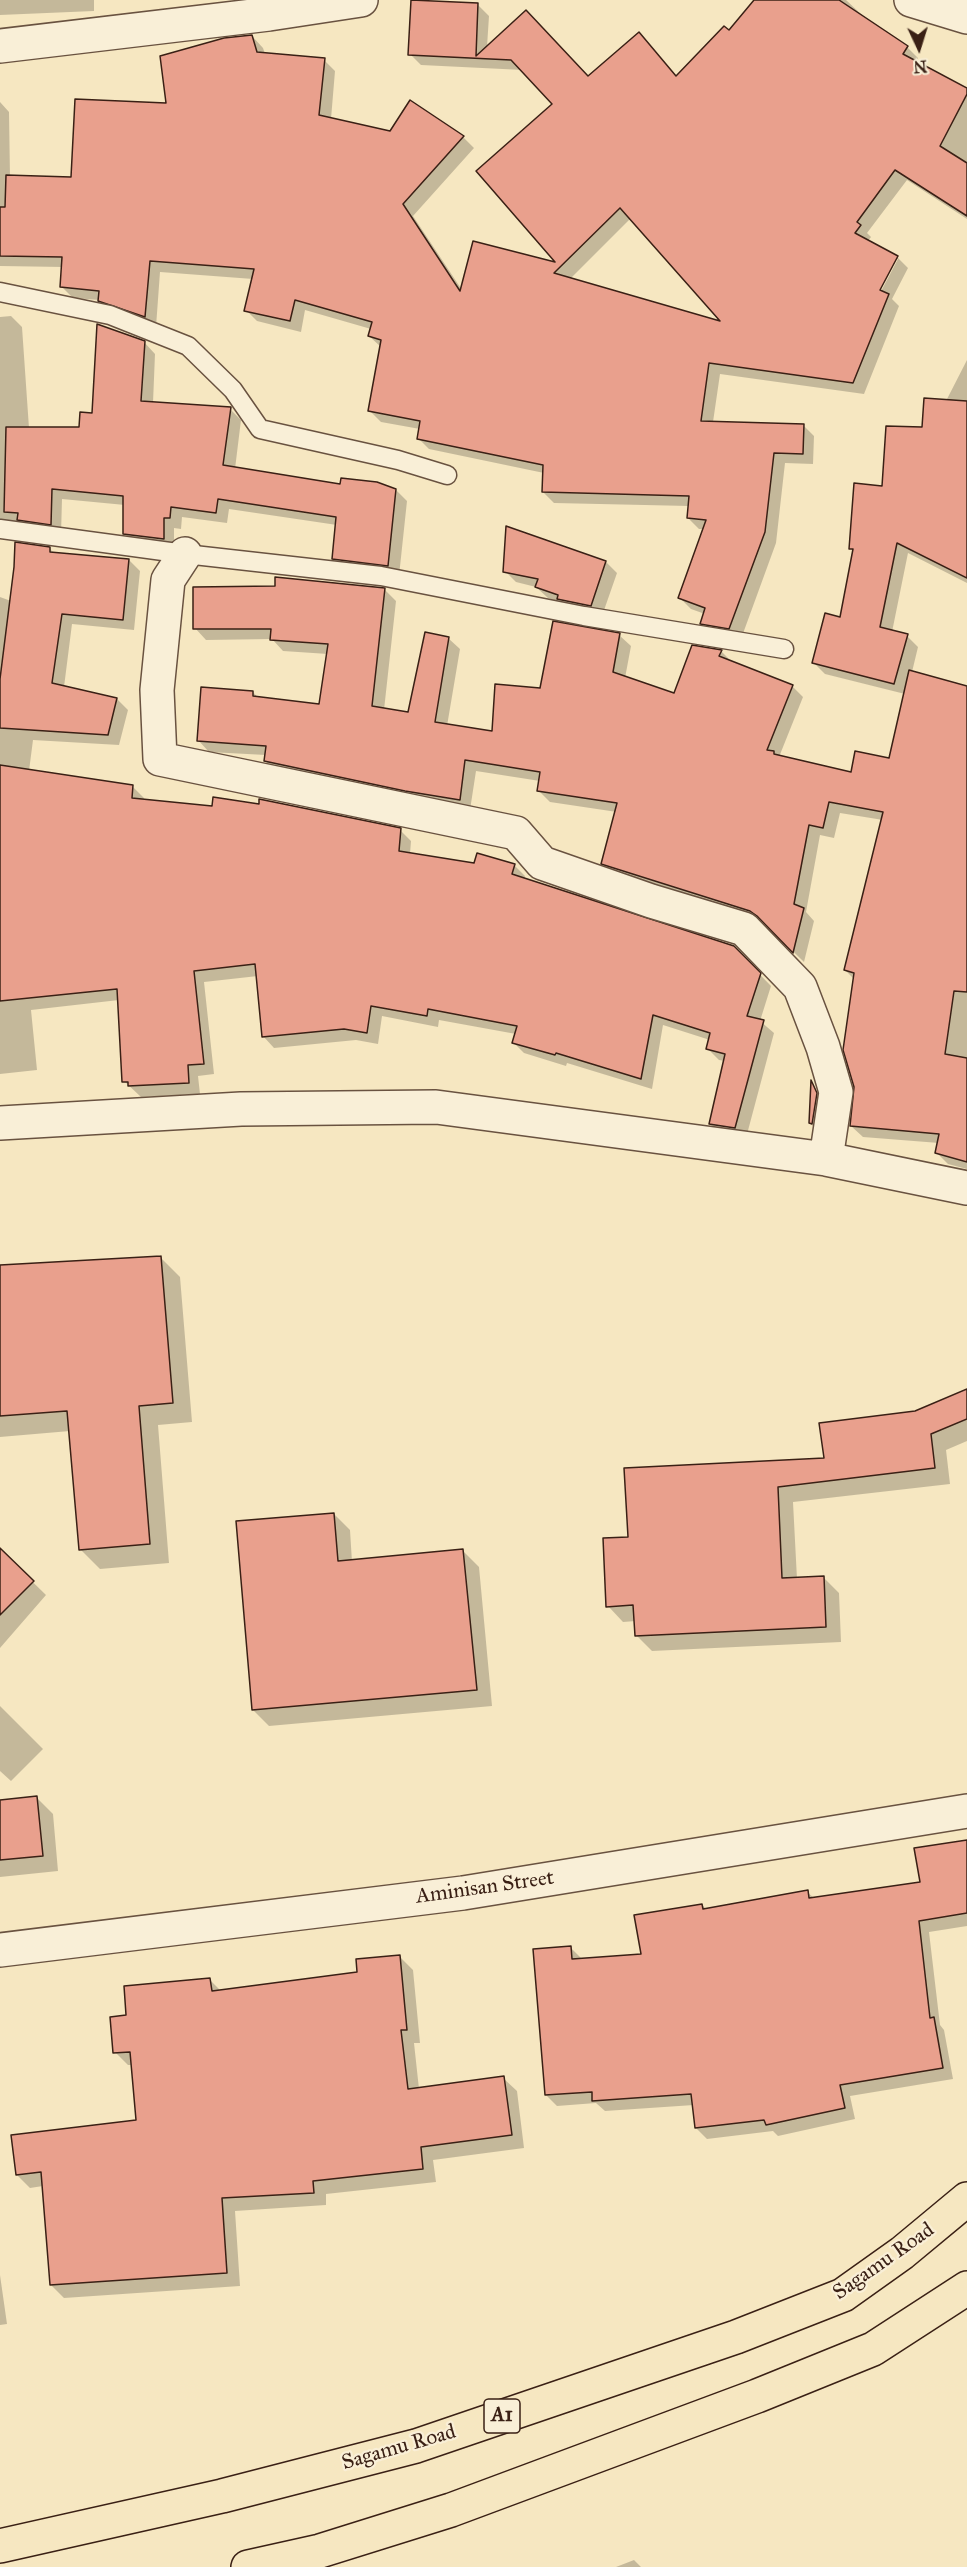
<!DOCTYPE html>
<style>
body{margin:0}
#map{position:relative;width:967px;height:2567px;overflow:hidden;background:#f6e7c1;font-family:"IM FELL Great Primer",serif}
canvas{display:block}
.north{position:absolute;left:889px;top:18px;width:60px;height:60px;-webkit-text-stroke:4px #f9efd7;paint-order:stroke;rotate:176deg;font-size:16px;font-weight:700;line-height:24px;text-align:center;color:#3a2015}
.north::after{content:'';display:block;margin:auto;width:21px;height:27px;background:#3a2015;clip-path:polygon(50% 0,100% 100%,50% 72%,0 100%)}
</style>
<div id="map">
<canvas width="967" height="2567"></canvas>
<div class="north">N</div>
</div>
<script>
const g = document.querySelector('canvas').getContext('2d');
g.lineJoin = 'round';
function fillPath(path, color) {
  g.fillStyle = color;
  g.fill(path, 'evenodd');
}
function toPath(rows) {
  const path = new Path2D();
  for (const r of rows) {
    path.moveTo(r[0], r[1]);
    for (let i = 2; i < r.length; i += 2) path.lineTo(r[i], r[i + 1]);
  }
  return path;
}
function strokePath(path, color, width, dash) {
  g.strokeStyle = color;
  g.lineWidth = width;
  g.lineCap = dash ? 'butt' : 'round';
  g.setLineDash(dash || []);
  g.stroke(path);
}
function drawText(font, color, halo, rows, align = 'center') {
  g.font = font + ' "IM FELL Great Primer",serif';
  g.lineWidth = 4.5;
  g.setLineDash([]);
  g.textBaseline = 'middle';
  g.strokeStyle = halo;
  g.fillStyle = color;
  for (const [text, x, y, turn = 0] of rows) {
    g.save();
    g.translate(x, y);
    g.rotate((+turn || 0) * Math.PI / 180);
    g.textAlign = isNaN(turn) ? turn : align;
    if (halo) g.strokeText(text, 0, 0);
    g.fillText(text, 0, 0);
    g.restore();
  }
}
fillPath(toPath([
 [0,0,94,0,94,11,0,15],
 [756,0,846,0,862,15,907,47,918,58,915,62,967,89,967,219,907,180,867,233,871,237,868,241,897,257,908,268,892,299,899,306,864,394,720,374,713,422,803,425,814,436,813,464,785,463,776,543,741,639,712,634,701,623,705,614,691,609,680,598,704,529,699,529,688,518,689,506,554,503,543,492,544,473,429,449,418,438,420,429,381,422,370,411,381,347,369,336,371,329,305,310,301,332,257,321,246,310,253,279,160,272,156,327,111,312,100,300,73,298,62,287,63,267,0,266,0,102,9,112,10,177,73,179,252,36,263,48,265,54,324,60,335,71,331,119,390,133,463,137,474,148,413,216,462,290,559,264,555,104,523,70,421,65,410,54,478,5,489,16,487,47,588,77,677,78,729,32],
 [631,218,725,324,570,279],
 [895,259,898,259,878,297,876,296],
 [11,316,22,327,29,428,80,429,93,415,144,342,155,354,153,403,230,409,241,420,235,469,341,486,396,490,407,501,399,576,344,570,333,559,337,525,229,509,227,523,182,517,181,529,174,528,174,550,136,545,125,534,125,505,62,499,61,535,0,523,0,317],
 [967,360,967,583,908,553,892,632,907,636,918,647,912,672,967,688,967,1169,948,1164,937,1153,939,1143,863,1137,851,1126,856,1087,855,980,845,970,883,820,840,813,834,838,820,835,806,912,814,921,804,962,763,922,614,875,603,863,617,812,550,802,539,791,540,781,476,771,470,810,277,772,265,761,266,755,209,752,198,740,253,692,259,699,320,706,328,654,283,651,272,639,206,640,195,628,385,590,396,601,384,710,410,714,448,638,460,649,447,726,493,733,541,689,619,635,631,646,625,678,675,695,721,651,732,662,792,686,803,697,779,757,852,774,891,759,905,694,825,674,813,662,841,618,854,552,850,548,883,487,923,429,946,401],
 [50,549,55,554,129,560,140,571,134,630,72,624,64,687,117,699,128,710,119,745,33,740,29,771,133,787,144,798,143,801,400,830,411,841,410,854,475,865,514,865,525,876,524,880,733,947,771,986,760,1021,774,1033,746,1138,721,1135,710,1124,725,1061,719,1060,708,1049,710,1040,663,1025,652,1089,567,1063,566,1066,524,1053,513,1042,516,1034,439,1020,438,1027,382,1016,378,1044,356,1040,274,1048,263,1036,258,976,204,982,214,1074,198,1076,200,1094,141,1097,124,1081,119,1000,31,1010,37,1070,0,1074,0,597,11,601],
 [606,562,617,573,602,616,548,598,536,587,516,582,505,571],
 [813,1084,821,1100,815,1128,810,1123],
 [161,1258,180,1277,192,1422,158,1425,169,1563,100,1569,80,1549,70,1431,0,1437,0,1267],
 [967,1391,967,1441,946,1450,950,1484,793,1502,797,1579,824,1578,839,1593,841,1642,652,1651,636,1635,636,1621,623,1622,608,1606,629,1539,825,1459,915,1413],
 [334,1514,350,1530,352,1562,463,1551,479,1567,492,1706,269,1726,253,1710],
 [0,1550,46,1595,0,1648],
 [0,1706,43,1749,11,1781,0,1771],
 [37,1798,53,1814,58,1871,0,1877,0,1801],
 [967,1841,967,1926,929,1932,940,2025,944,2030,953,2079,850,2096,855,2119,778,2136,773,2131,707,2139,696,2128,694,2105,605,2111,596,2103,557,2106,546,2095,571,1948,582,1959,642,1955,702,1905,707,1910,807,1892,814,1898,921,1884],
 [400,1957,413,1970,420,2043,414,2043,419,2089,503,2078,517,2091,524,2148,433,2160,436,2182,326,2194,326,2205,235,2211,240,2286,64,2298,51,2285,43,2186,30,2188,17,2175,138,2122,132,2065,128,2065,115,2052,128,2017,210,1980,221,1991,359,1973],
 [0,2275,7,2324,0,2325],
 [634,2560,641,2567,616,2567]
]), '#0003');
const building = toPath([
 [411,0,478,3,476,56,526,10,588,76,639,32,676,76,724,26,729,30,754,0,839,0,908,46,903,54,967,88,967,94,940,146,967,163,967,216,895,170,857,222,861,225,855,233,898,256,880,290,889,294,853,383,709,363,701,421,804,424,803,454,774,453,765,532,729,629,700,624,705,608,678,598,706,520,687,518,689,496,542,492,543,465,417,439,420,421,368,411,381,340,368,336,372,322,295,300,290,321,244,311,254,269,150,261,145,317,98,301,99,291,60,287,62,257,0,256,0,207,5,207,6,175,71,177,75,99,166,103,160,56,224,38,252,35,257,52,325,58,319,115,390,131,410,100,464,136,403,204,460,291,473,241,555,262,476,171,552,104,511,60,408,55,411,0],
 [620,208,720,321,554,273,620,208],
 [97,324,145,341,141,401,231,407,223,465,340,484,341,478,377,482,396,489,388,566,332,559,336,517,218,499,216,513,171,507,170,518,164,518,164,539,123,534,123,496,52,489,51,525,17,520,18,513,4,512,6,427,79,427,80,412,92,413,97,324],
 [924,398,967,401,967,578,897,543,880,627,908,634,894,684,812,663,825,613,840,617,853,549,849,549,854,483,882,486,886,426,922,427,924,398],
 [506,526,606,561,591,606,557,599,558,595,535,587,538,579,503,572,506,526],
 [15,542,50,547,50,552,129,559,123,620,62,614,52,683,117,698,108,735,0,728,0,679,14,567,15,542],
 [275,577,385,588,372,706,408,712,425,632,449,637,435,722,492,731,495,684,540,688,553,621,620,633,613,672,674,693,692,645,722,650,719,656,793,685,767,750,774,751,774,754,851,772,855,751,889,758,909,670,967,686,967,992,954,991,945,1054,967,1058,967,1162,935,1153,939,1134,850,1126,854,1087,843,1050,854,973,844,970,883,812,829,802,823,828,809,825,794,904,804,908,793,953,757,916,750,911,601,864,617,803,537,791,540,772,465,760,460,800,405,791,264,761,266,746,197,741,201,687,253,691,253,696,319,704,328,644,270,640,271,629,193,629,193,587,275,586,275,577],
 [0,765,133,785,132,798,212,806,213,797,259,804,259,799,401,828,399,851,474,863,477,853,515,864,512,874,734,946,761,973,747,1016,764,1020,735,1128,709,1124,725,1054,706,1049,710,1033,653,1015,641,1079,556,1053,555,1055,512,1043,517,1026,428,1009,427,1016,371,1006,367,1033,344,1029,262,1037,255,964,194,971,204,1064,188,1065,189,1083,128,1086,128,1082,122,1082,117,989,0,1001,0,765],
 [811,1080,817,1093,812,1124,809,1123,811,1080],
 [161,1256,173,1403,139,1406,150,1544,79,1550,67,1411,0,1416,0,1265,161,1256],
 [967,1389,967,1419,931,1434,935,1468,778,1487,782,1578,824,1576,826,1627,635,1636,633,1605,606,1607,603,1538,628,1537,624,1468,824,1458,819,1423,915,1411,967,1389],
 [334,1513,338,1561,463,1549,477,1690,252,1710,236,1521,334,1513],
 [0,1548,34,1581,0,1615,0,1548],
 [37,1796,43,1856,0,1860,0,1800,37,1796],
 [967,1840,967,1913,919,1921,930,2018,934,2017,943,2068,840,2085,845,2108,766,2125,764,2120,695,2128,691,2094,592,2101,592,2092,545,2095,533,1949,571,1946,572,1959,641,1954,634,1915,702,1904,703,1909,808,1890,809,1898,920,1882,914,1848,967,1840],
 [400,1955,407,2030,401,2030,408,2089,504,2076,512,2135,421,2147,423,2169,313,2181,314,2193,222,2198,227,2273,50,2285,41,2172,16,2175,11,2135,136,2120,130,2052,113,2053,110,2017,126,2015,124,1986,210,1978,212,1991,357,1972,356,1959,400,1955]
]);
fillPath(building, '#e9a08d');
strokePath(building, '#3a2015', 1.5);
const lane = toPath([
 [0,292,110,315,188,346,233,390,260,429,398,460,447,475],
 [0,529,185,554,381,576,584,616,784,649]
]);
const street = toPath([
 [911,0,967,17],
 [0,46,269,14,361,0],
 [185,554,168,580,157,690,160,759,516,833,542,863,651,901,744,929,800,987,823,1047,836,1092,826,1159],
 [0,1123,241,1109,436,1107,826,1159,967,1188],
 [0,1950,463,1893,967,1811]
]);
const highway = toPath([
 [0,2546,222,2496,416,2446,736,2337,843,2295,902,2253,967,2199],
 [248,2567,320,2551,451,2510,757,2396,873,2349,967,2288]
]);
strokePath(lane, '#695240', 21);
strokePath(street, '#695240', 36);
strokePath(highway, '#3a2015', 36);
strokePath(lane, '#f9efd7', 18);
strokePath(street, '#f9efd7', 33);
strokePath(highway, '#f6e7c1', 33);
for (const [x, y, w] of [
 [502,2416,36]
]) {
  const box = new Path2D();
  box.roundRect(x - w / 2, y - 17, w, 34, 4.5);
  g.fillStyle = '#f9efd7';
  g.fill(box);
  strokePath(box, '#3a2015', 1.5);
}
drawText('bold 20px', '#3a2015', null, [
 ["A1",502,2416]
]);
drawText('21px', '#3a2015', '#f9efd7', [
 ["Aminisan Street",485,1888,-8],
 ["Sagamu Road",884,2262,-35],
 ["Sagamu Road",399,2448,-16]
]);
</script>
